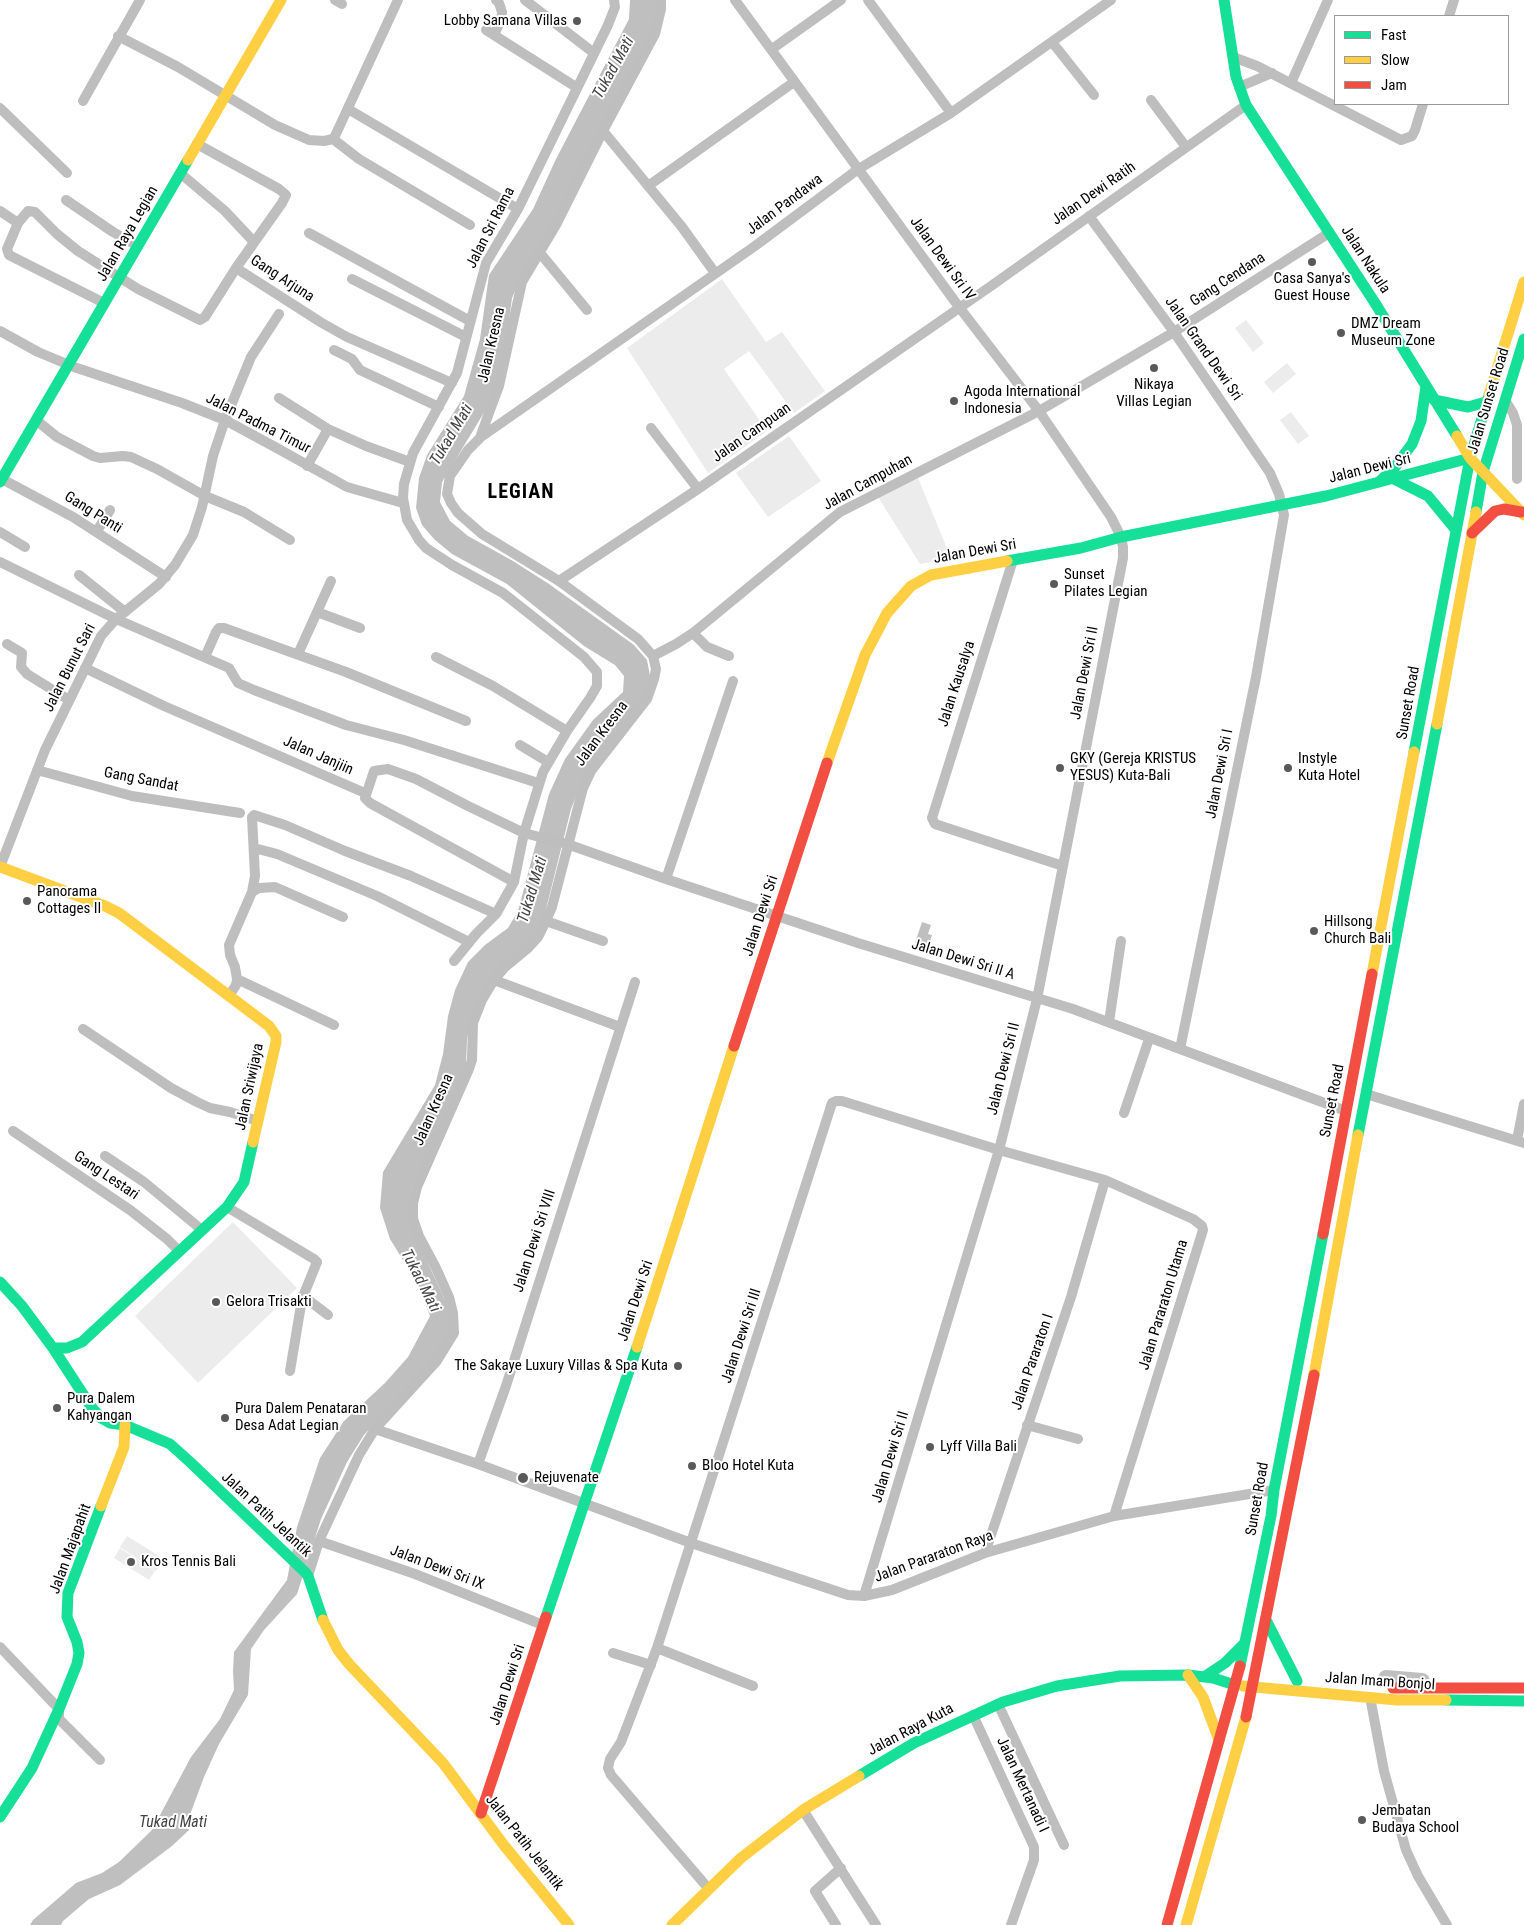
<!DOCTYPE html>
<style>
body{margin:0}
#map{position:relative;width:1524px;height:1925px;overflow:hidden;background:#fff;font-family:"Roboto Condensed",sans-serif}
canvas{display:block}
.legend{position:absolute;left:1334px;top:15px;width:175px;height:90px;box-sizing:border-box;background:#fff;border:1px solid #999;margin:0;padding:6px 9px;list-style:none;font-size:15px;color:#000}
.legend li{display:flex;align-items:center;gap:10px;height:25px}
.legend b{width:25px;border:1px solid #999}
</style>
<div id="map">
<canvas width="1524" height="1925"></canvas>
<ul class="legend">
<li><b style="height:6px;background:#16e098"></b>Fast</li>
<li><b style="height:6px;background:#ffcf43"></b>Slow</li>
<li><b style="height:6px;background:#f24e42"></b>Jam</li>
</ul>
</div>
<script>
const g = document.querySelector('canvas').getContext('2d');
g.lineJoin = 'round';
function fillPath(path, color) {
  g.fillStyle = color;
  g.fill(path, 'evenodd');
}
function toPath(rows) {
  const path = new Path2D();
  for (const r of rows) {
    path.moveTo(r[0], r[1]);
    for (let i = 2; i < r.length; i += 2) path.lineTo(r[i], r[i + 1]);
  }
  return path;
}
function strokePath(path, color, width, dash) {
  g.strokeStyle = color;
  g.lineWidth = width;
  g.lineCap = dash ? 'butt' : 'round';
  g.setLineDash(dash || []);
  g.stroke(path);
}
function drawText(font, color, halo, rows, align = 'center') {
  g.font = font + ' "Roboto Condensed",sans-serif';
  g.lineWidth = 4;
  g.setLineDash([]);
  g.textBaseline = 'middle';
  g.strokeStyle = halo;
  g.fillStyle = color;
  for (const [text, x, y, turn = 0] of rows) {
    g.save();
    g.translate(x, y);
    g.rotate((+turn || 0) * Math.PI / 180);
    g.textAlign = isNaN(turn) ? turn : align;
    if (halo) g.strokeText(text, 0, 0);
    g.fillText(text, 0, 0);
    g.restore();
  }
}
fillPath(toPath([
 [722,279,766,342,782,332,825,391,794,413,749,351,724,369,767,431,708,473,627,348],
 [1246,320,1264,343,1253,352,1235,328],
 [1287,363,1296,374,1273,393,1264,382],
 [1291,412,1309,436,1298,444,1280,420],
 [789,436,821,481,768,517,736,473],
 [918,478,951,558,920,564,878,497],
 [233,1222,297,1288,198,1383,135,1316],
 [127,1536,164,1559,156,1571,120,1547],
 [120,1548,155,1571,149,1580,114,1558]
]), '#ececec');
fillPath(toPath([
 [630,0,656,0,656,24,559,215,523,273,512,298,506,342,495,387,485,411,442,482,440,502,450,521,468,536,513,561,549,584,634,645,647,660,650,676,645,698,588,767,571,809,544,917,535,936,471,1016,467,1040,466,1068,412,1187,408,1207,410,1224,451,1313,453,1328,447,1345,364,1435,347,1462,321,1519,297,1594,264,1630,251,1649,248,1695,219,1744,204,1777,191,1812,189,1830,172,1846,120,1885,89,1899,63,1921,61,1925,30,1925,33,1920,76,1883,102,1873,119,1862,152,1830,191,1757,220,1719,234,1690,233,1671,234,1652,287,1580,297,1527,320,1458,344,1421,385,1383,408,1357,430,1316,419,1286,390,1239,380,1208,383,1172,435,1085,443,1054,448,1016,455,990,468,962,485,945,508,928,518,911,549,794,565,759,593,720,623,692,624,676,615,665,584,646,507,584,452,554,434,539,422,525,416,508,419,478,427,455,464,396,480,339,489,275,533,209,556,159,629,19],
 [922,922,931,925,928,934,932,935,929,944,926,943,924,948,921,947,921,951,913,949]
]), '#bfbfbf');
strokePath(toPath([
 [1386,1678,1422,1681]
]), '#bfbfbf', 16);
strokePath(toPath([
 [335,0,342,4],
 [525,0,594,53],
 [735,0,959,307,1039,411,1111,517,1121,537,1123,547,1123,558,1037,999,999,1150,864,1596],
 [868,0,951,113],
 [1449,16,1454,0],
 [486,30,576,87],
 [494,35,501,20,502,12,499,3,496,0],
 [118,36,178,67,275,125,309,140,324,141,333,139,335,136,398,0],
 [1052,42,1094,95],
 [772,49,841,0],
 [1233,57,1257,66,1401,140,1412,136,1415,130,1423,104],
 [1291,83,1328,0],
 [1239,87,1272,73],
 [1151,100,1186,147],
 [83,101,140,0],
 [0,108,67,173],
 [348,109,518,209],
 [603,131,682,227,715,273],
 [333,139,359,159,470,225],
 [197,144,279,189,286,195,282,203,236,268],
 [180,173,225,211,254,242],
 [648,186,794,82],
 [66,200,113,232,138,246],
 [0,211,18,223,28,211,35,212,57,234,78,251,138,289,200,320,205,317,236,268,322,323,347,337,452,383],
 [1089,216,1174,332,1270,473,1279,494,1284,515,1256,677,1180,1049],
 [18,223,7,249,9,255,104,303],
 [309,233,470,321],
 [540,253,587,310],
 [352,279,466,337],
 [0,331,38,352,74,367,182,403,225,420,275,447,347,487,403,503],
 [334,350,352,359,360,370,439,407],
 [279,398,328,429,366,446,410,462],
 [1505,400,1513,413,1517,425,1517,479],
 [36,420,57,437,93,456,100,458,123,456,131,457,157,469,205,496,244,512,290,540],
 [651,428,698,489],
 [481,437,755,246,857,170,951,113,1111,0],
 [307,466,328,429],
 [0,478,73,517,166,577],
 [97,531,110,510],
 [0,532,25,547],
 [1013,560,932,818,935,824,938,825,1063,866],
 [0,562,116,619,229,668,238,683,254,690,346,725,404,740,538,783],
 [79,575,125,612],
 [559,581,698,489,991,286,1246,105],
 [317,612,331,581],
 [693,633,707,647,729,656],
 [7,644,22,653,21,667,27,674,69,700],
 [298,654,317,612,360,628],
 [653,656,676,644,693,633,840,512,1039,411,1174,332,1329,233],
 [205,657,216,632,219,628,224,628,346,672,466,721],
 [436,657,493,686,567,731],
 [85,668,164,706,365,793],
 [520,745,548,762],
 [37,770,132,796,240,813],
 [254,848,277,854,377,896,469,942],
 [0,867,45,750,101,636,116,619,159,584,175,565,193,535,202,507,213,456,225,420,251,357,279,314],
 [666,879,733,681],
 [514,882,370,803,365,798,374,771,388,769,416,779,468,806,524,833,567,844,666,879,858,943,1073,1009,1346,1111],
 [252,892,255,876,252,817,254,815,285,825,345,851,411,876,496,914,514,882,524,833,543,772,567,731,590,698,597,686,597,672,584,657,503,593,452,565,426,548,419,540,407,520,403,498,404,484,413,453,457,373,486,263,518,209,608,25,615,7,614,0],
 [546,921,603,941],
 [454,961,476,934,496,914],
 [237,979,334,1025],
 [494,980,620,1027],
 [229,996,236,985,237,979,235,967,230,955,229,945,252,892,259,888,275,887,343,917],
 [1109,1022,1121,941],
 [83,1029,171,1088,197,1102,210,1108,230,1112,258,1121],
 [1366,1094,1524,1143],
 [1124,1113,1149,1039],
 [13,1131,130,1210,167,1239,179,1251],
 [1517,1140,1524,1104],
 [105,1156,144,1182,202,1230],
 [227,1207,314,1259,317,1262,302,1299,290,1371],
 [303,1296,328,1315],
 [1027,1425,1078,1439],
 [375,1429,478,1464,691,1543,848,1595,864,1596,892,1590,985,1553,1114,1516,1274,1490],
 [478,1464,506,1386,635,982],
 [319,1541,415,1574,543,1625],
 [985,1553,1071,1297,1105,1180],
 [308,1576,319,1541,359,1455,375,1429,436,1362,454,1333,453,1313,449,1297,436,1268,419,1236,413,1219,413,1203,417,1187,469,1069,472,1060,473,1023,482,1000,494,980,504,968,527,949,538,937,546,921,552,907,583,788,591,771,647,699,654,679,656,669,653,656,638,639,559,581,482,534,458,513,451,503,447,494,450,476,468,450,480,438,490,410,499,386,522,282,556,225,603,131,655,34,661,9,661,0],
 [0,1647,59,1709,59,1719,100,1760],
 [657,1648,753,1686],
 [613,1653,651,1665],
 [1370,1697,1384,1771,1406,1850,1418,1876,1447,1925],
 [998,1704,1064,1845],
 [973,1715,1034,1847,1034,1860,1011,1925],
 [803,1810,876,1925],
 [708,1888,611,1775,608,1768,610,1759,621,1742,657,1648,832,1103,836,1101,842,1101,999,1150,1105,1180,1193,1219,1202,1226,1203,1230,1114,1516],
 [836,1925,815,1891,841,1868]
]), '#bebebe', 10);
strokePath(toPath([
 [1224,0,1236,77,1246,105,1375,303,1457,436],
 [1434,400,1468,407,1486,402],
 [1394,479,1428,496,1456,530],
 [0,482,188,160],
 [1379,482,1395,467,1412,444,1421,421,1426,386],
 [1476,512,1483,472,1524,339],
 [1007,561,1081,548,1121,537,1326,496,1470,458],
 [1414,752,1470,458,1489,395],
 [1358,1135,1437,724],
 [0,1282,22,1306,53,1348,92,1408,101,1418,110,1423,125,1425,170,1444,190,1462,305,1572,308,1576,323,1620],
 [53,1348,67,1348,82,1342,227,1207,244,1182,253,1142],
 [546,1617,637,1347],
 [1266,1620,1297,1681],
 [1240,1666,1271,1516,1274,1490,1323,1234],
 [1204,1677,1225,1663,1244,1644],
 [1446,1700,1524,1701],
 [859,1776,914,1743,1003,1702,1057,1686,1120,1676,1188,1675,1213,1678,1235,1685],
 [0,1817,32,1768,59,1709,77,1664,79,1653,77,1642,67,1617,68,1593,101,1506]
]), '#16e098', 11);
strokePath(toPath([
 [188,160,281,0],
 [1489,395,1524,282],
 [1457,436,1470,458,1524,515],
 [1437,724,1476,512],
 [827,763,865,655,887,613,911,586,931,575,1007,561],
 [0,867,105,906,119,913,269,1026,276,1036,276,1042,253,1142],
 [1372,974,1414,752],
 [637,1347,734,1046],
 [1314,1375,1358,1135],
 [101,1506,124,1447,125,1425],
 [323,1620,338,1650,349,1664,443,1763,503,1844,569,1925],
 [1188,1675,1203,1697,1219,1740],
 [1243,1686,1397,1700,1446,1700],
 [672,1925,741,1858,803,1810,859,1776],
 [1186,1925,1246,1717]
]), '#ffcf43', 11);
strokePath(toPath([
 [1472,533,1495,511,1504,509,1521,512],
 [734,1046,827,763],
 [1323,1234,1372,974],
 [1393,1688,1524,1688],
 [1246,1717,1314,1375],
 [481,1813,546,1617],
 [1167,1925,1240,1666]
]), '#f24e42', 11);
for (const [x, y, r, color] of [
 [577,21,5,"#595959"],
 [1312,262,5,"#595959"],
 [1341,333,5,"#595959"],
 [1154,368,5,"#595959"],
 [954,401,5,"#595959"],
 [1054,584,5,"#595959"],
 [1060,768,5,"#595959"],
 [1288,768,5,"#595959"],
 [27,901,5,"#595959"],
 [1314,931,5,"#595959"],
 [216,1302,5,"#595959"],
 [678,1366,5,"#595959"],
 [57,1408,5,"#595959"],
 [225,1418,5,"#595959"],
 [930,1447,5,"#595959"],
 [692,1466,5,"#595959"],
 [523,1478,6,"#595959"],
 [131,1562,5,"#595959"],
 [1362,1820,5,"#595959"]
]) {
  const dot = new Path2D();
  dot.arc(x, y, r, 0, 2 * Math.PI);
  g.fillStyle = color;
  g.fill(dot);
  strokePath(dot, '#fff', 2);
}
drawText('15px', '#000', '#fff', [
 ["Lobby Samana Villas",567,21,"right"],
 ["Casa Sanya's",1312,279,"center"],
 ["Guest House",1312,296,"center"],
 ["DMZ Dream",1351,324],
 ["Museum Zone",1351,341],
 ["Nikaya",1154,385,"center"],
 ["Villas Legian",1154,402,"center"],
 ["Agoda International",964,392],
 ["Indonesia",964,409],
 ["Sunset",1064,575],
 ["Pilates Legian",1064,592],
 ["GKY (Gereja KRISTUS",1070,759],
 ["YESUS) Kuta-Bali",1070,776],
 ["Instyle",1298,759],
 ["Kuta Hotel",1298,776],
 ["Panorama",37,892],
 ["Cottages II",37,909],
 ["Hillsong",1324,922],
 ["Church Bali",1324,939],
 ["Gelora Trisakti",226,1302],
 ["The Sakaye Luxury Villas & Spa Kuta",668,1366,"right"],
 ["Pura Dalem",67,1399],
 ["Kahyangan",67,1416],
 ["Pura Dalem Penataran",235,1409],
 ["Desa Adat Legian",235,1426],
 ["Lyff Villa Bali",940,1447],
 ["Bloo Hotel Kuta",702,1466],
 ["Rejuvenate",534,1478],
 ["Kros Tennis Bali",141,1562],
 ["Jembatan",1372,1811],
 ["Budaya School",1372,1828]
], 'left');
drawText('15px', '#000', '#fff', [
 ["Jalan Dewi Ratih",1094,194,-35],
 ["Jalan Pandawa",785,205,-37],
 ["Jalan Sri Rama",491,228,-63],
 ["Jalan Raya Legian",128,234,-60],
 ["Jalan Dewi Sri IV",942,259,54],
 ["Jalan Nakula",1365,260,57],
 ["Gang Arjuna",282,279,33],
 ["Gang Cendana",1228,280,-33],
 ["Jalan Kresna",492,345,-77],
 ["Jalan Grand Dewi Sri",1203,349,55],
 ["Jalan Sunset Road",1489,401,-73],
 ["Jalan Padma Timur",258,424,27],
 ["Jalan Campuan",752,433,-35],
 ["Jalan Dewi Sri",1370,469,-14],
 ["Jalan Campuhan",868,483,-29],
 ["Gang Panti",93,513,32],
 ["Jalan Dewi Sri",975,552,-10],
 ["Jalan Bunut Sari",70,668,-63],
 ["Jalan Dewi Sri II",1085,673,-79],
 ["Jalan Kausalya",957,684,-72],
 ["Sunset Road",1409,703,-80],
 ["Jalan Kresna",602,734,-53],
 ["Jalan Janjiin",318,756,24],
 ["Jalan Dewi Sri I",1220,774,-79],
 ["Gang Sandat",141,780,11],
 ["Jalan Dewi Sri",761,916,-72],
 ["Jalan Dewi Sri II A",963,960,17],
 ["Jalan Dewi Sri II",1004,1069,-76],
 ["Jalan Sriwijaya",250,1087,-78],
 ["Sunset Road",1333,1101,-79],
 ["Jalan Kresna",434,1110,-66],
 ["Gang Lestari",106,1176,34],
 ["Jalan Dewi Sri VIII",535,1241,-72],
 ["Jalan Dewi Sri",636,1301,-72],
 ["Jalan Pararaton Utama",1164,1305,-73],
 ["Jalan Dewi Sri III",742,1336,-72],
 ["Jalan Pararaton I",1033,1362,-71],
 ["Jalan Dewi Sri II",891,1457,-73],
 ["Sunset Road",1258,1499,-80],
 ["Jalan Patih Jelantik",266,1515,43],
 ["Jalan Majapahit",71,1549,-70],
 ["Jalan Pararaton Raya",934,1557,-20],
 ["Jalan Dewi Sri IX",437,1568,21],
 ["Jalan Imam Bonjol",1380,1682,4],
 ["Jalan Dewi Sri",508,1685,-72],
 ["Jalan Raya Kuta",911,1730,-28],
 ["Jalan Mertanadi I",1022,1785,65],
 ["Jalan Patih Jelantik",524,1843,52]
]);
drawText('italic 16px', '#444', '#fff', [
 ["Tukad Mati",614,68,-61],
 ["Tukad Mati",452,435,-59],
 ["Tukad Mati",533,890,-73],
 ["Tukad Mati",420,1281,63],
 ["Tukad Mati",173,1823]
]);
g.letterSpacing = '1px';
drawText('bold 20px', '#000', '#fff', [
 ["LEGIAN",521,493]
]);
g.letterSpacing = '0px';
</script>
